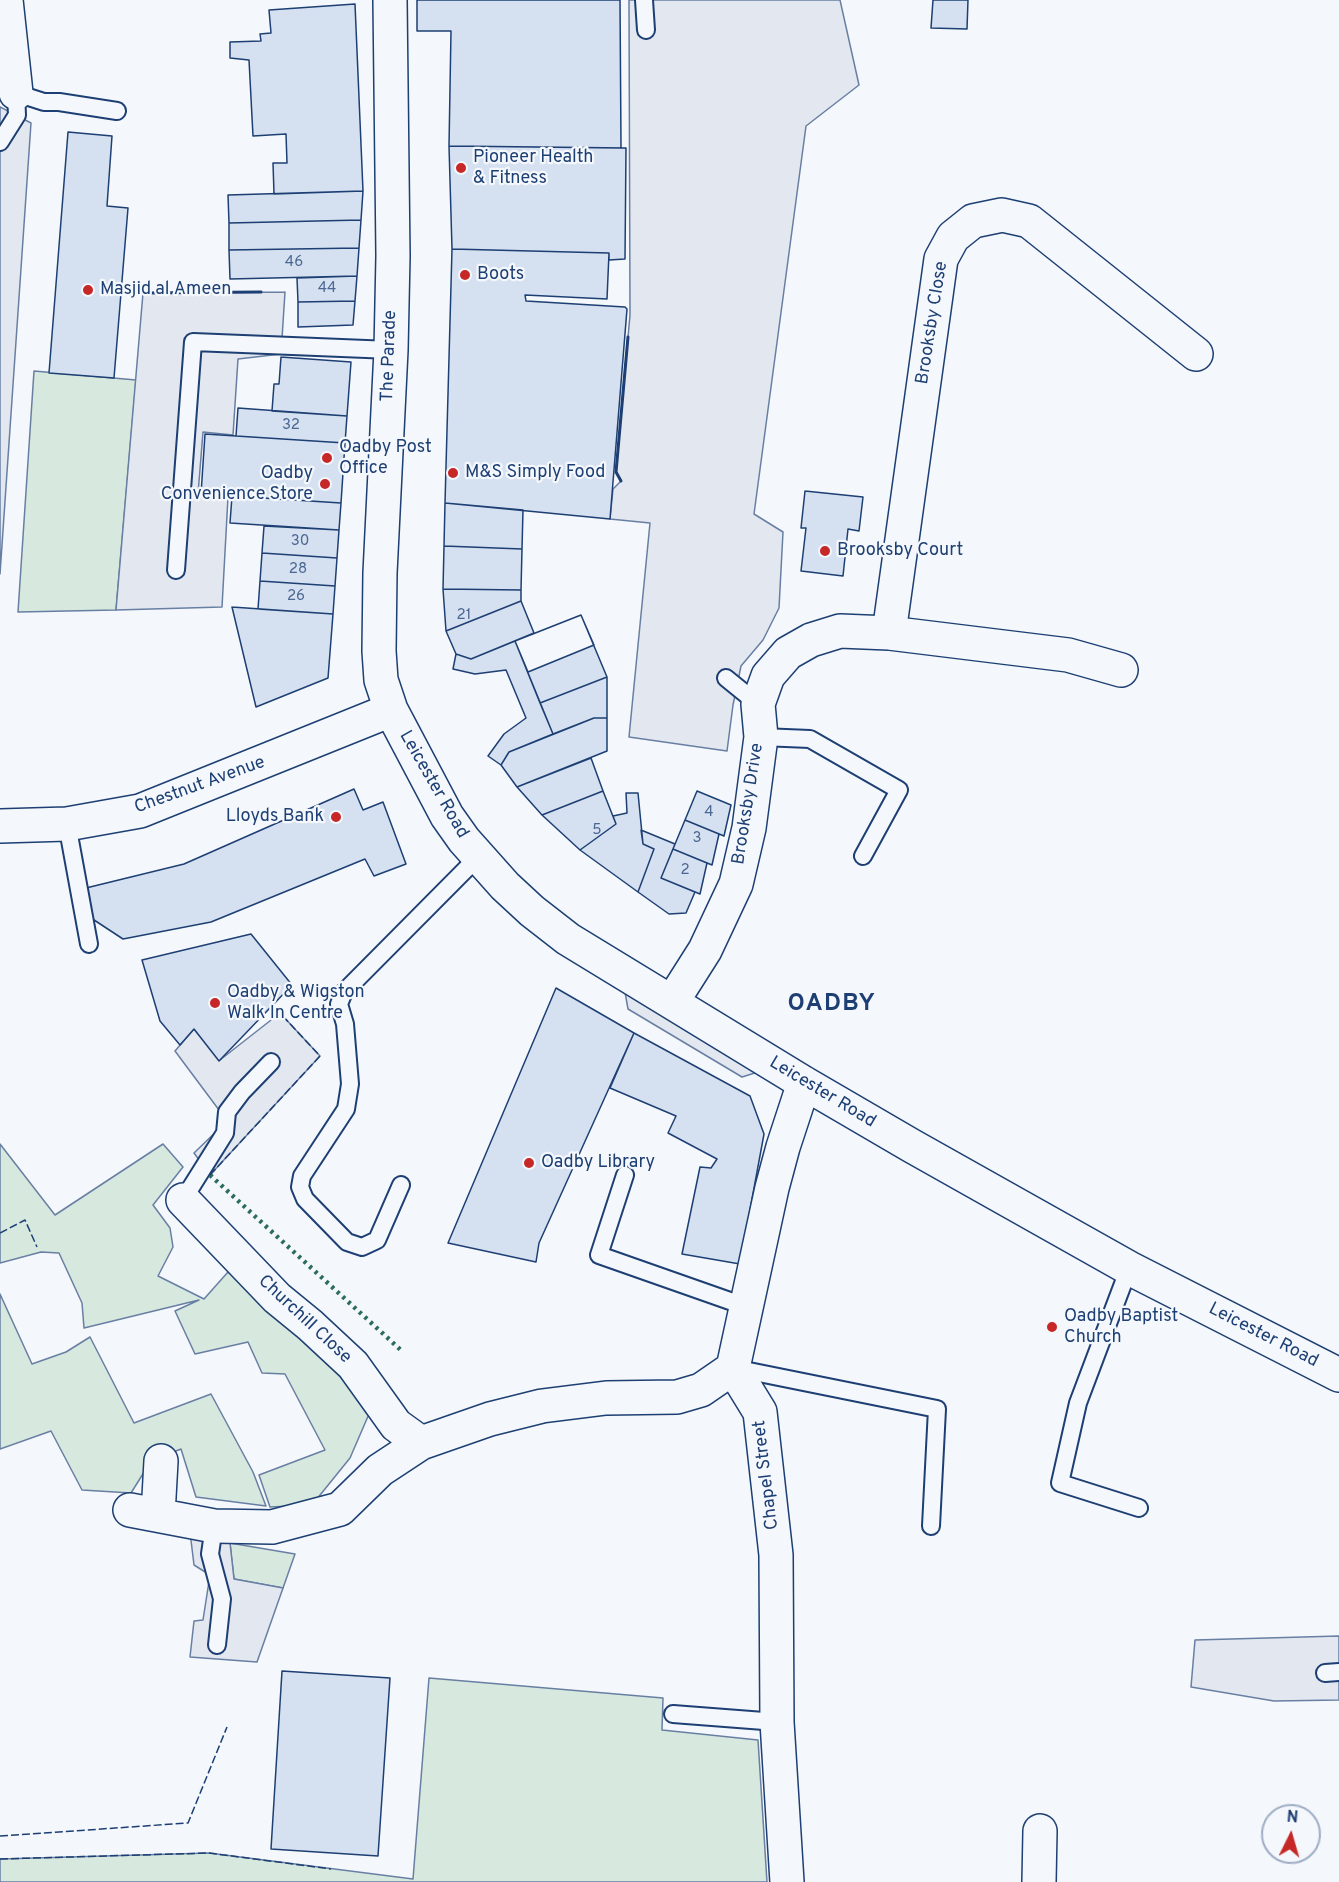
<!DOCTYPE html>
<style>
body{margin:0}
#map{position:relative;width:1339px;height:1882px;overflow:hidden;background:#f4f7fb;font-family:Overpass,sans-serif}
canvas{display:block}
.north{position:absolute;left:1261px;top:1804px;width:60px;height:60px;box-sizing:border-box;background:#f4f7fb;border:2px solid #9eadc5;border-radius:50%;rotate:5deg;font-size:16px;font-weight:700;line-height:24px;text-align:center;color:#1d3f73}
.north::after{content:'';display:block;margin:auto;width:21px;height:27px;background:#c62828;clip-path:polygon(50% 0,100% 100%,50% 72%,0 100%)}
</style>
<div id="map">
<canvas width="1339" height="1882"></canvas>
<div class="north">N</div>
</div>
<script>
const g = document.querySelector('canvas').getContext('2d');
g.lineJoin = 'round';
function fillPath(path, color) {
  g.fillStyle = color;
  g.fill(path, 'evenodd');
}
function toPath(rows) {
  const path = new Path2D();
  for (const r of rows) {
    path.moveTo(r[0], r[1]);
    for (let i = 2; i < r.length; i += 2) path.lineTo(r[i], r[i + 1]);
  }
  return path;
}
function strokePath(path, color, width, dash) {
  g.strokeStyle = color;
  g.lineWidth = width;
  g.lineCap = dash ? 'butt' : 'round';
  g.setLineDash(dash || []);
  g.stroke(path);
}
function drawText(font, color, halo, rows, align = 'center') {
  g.font = font + ' Overpass,sans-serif';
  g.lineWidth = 4.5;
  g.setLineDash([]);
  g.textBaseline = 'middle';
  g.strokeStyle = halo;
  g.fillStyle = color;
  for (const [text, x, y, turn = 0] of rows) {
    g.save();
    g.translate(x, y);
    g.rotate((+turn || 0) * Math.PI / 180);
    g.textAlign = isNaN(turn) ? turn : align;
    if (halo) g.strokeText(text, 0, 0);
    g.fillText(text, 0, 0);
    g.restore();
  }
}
const green = toPath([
 [34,371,136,380,116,610,18,612,34,371],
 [0,1144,55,1215,163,1144,183,1167,153,1205,170,1228,173,1247,158,1276,204,1299,228,1272,313,1340,369,1414,350,1458,312,1505,270,1507,259,1475,325,1450,285,1374,262,1373,248,1342,195,1354,175,1311,199,1300,84,1328,82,1303,59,1253,41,1252,0,1263,0,1144],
 [0,1294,32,1364,66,1352,90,1337,134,1423,211,1394,253,1472,266,1506,196,1497,181,1449,151,1461,131,1493,82,1490,51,1431,0,1449,0,1294],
 [230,1543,295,1554,283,1588,234,1579,230,1543],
 [429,1678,663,1698,662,1730,758,1740,767,1882,0,1882,0,1859,209,1853,413,1879,429,1678]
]);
fillPath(green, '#d7e8df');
strokePath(green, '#687fa3', 1.5);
const parking = toPath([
 [629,0,840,0,859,85,806,126,754,514,783,532,779,608,763,640,741,666,733,705,727,751,629,737,650,523,610,519,613,489,621,481,616,472,630,315,629,0],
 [0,107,31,123,0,574,0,107],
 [285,292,281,354,238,359,233,435,203,432,198,494,228,497,222,607,116,610,143,293,285,292],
 [625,992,761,1071,742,1077,628,1009,625,992],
 [280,1013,320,1056,210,1175,194,1153,225,1123,219,1110,175,1051,194,1029,220,1060,280,1013],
 [190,1532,230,1543,234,1579,283,1588,257,1662,190,1657,194,1621,203,1620,210,1575,194,1565,190,1532],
 [1339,1636,1339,1700,1274,1701,1191,1687,1195,1640,1339,1636]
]);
fillPath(parking, '#e3e8f0');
strokePath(parking, '#687fa3', 1.5);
const building = toPath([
 [417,0,620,0,621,148,449,146,451,31,417,31,417,0],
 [933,0,968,0,967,29,931,28,933,0],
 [355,4,363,191,274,194,273,163,287,163,286,134,253,136,249,60,230,58,230,42,261,41,260,34,271,33,269,10,355,4],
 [68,132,112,136,107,206,128,208,114,378,49,373,68,132],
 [449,146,626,148,625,259,609,260,609,253,452,249,449,146],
 [363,191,361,220,229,223,228,195,363,191],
 [361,220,359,248,229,250,229,223,361,220],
 [359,248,357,276,230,279,229,250,359,248],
 [452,249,609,253,607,299,525,295,526,301,625,307,627,309,610,519,445,503,452,249],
 [357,276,355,301,298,302,297,278,357,276],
 [355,301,353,325,298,327,298,302,355,301],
 [281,357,351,362,347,416,272,411,274,384,279,384,281,357],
 [238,408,347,416,345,443,236,436,238,408],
 [205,434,345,443,341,503,201,494,205,434],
 [805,491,863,497,859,531,848,529,843,576,801,571,806,528,801,528,805,491],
 [232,496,341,503,339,530,230,523,232,496],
 [445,503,523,510,522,549,444,546,445,503],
 [264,526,339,530,337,558,262,553,264,526],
 [444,546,522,549,521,590,443,589,444,546],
 [262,553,337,558,335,586,260,581,262,553],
 [260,581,335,586,333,614,258,609,260,581],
 [443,589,521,590,521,601,446,631,443,589],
 [521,601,534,633,471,659,456,654,446,631,521,601],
 [232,607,333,614,328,678,256,707,232,607],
 [581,615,607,677,540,703,515,641,581,615],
 [581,615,594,645,528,672,515,641,581,615],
 [515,641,553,734,509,752,501,765,488,756,504,734,526,718,506,670,475,674,453,669,456,654,471,659,515,641],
 [607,677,607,718,594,718,553,734,540,703,607,677],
 [594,718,607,718,607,751,517,787,501,765,509,752,594,718],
 [591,758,603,791,542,815,517,787,591,758],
 [354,789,363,810,383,802,406,864,374,876,365,859,211,922,123,939,91,918,86,888,184,864,354,789],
 [603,791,616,824,580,850,542,815,603,791],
 [697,791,731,805,724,836,685,820,697,791],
 [626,793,638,793,643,844,654,849,638,892,580,850,616,824,613,816,627,813,626,793],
 [685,820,719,834,712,865,673,849,685,820],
 [641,830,675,844,661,878,695,892,686,913,669,914,638,892,654,849,643,844,641,830],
 [673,849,707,863,700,894,661,878,673,849],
 [251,934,292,985,219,1061,194,1029,180,1045,160,1021,142,960,251,934],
 [556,988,634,1033,539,1243,536,1262,448,1243,556,988],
 [634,1033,750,1096,764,1134,740,1264,682,1254,700,1167,711,1168,717,1159,668,1133,676,1116,610,1088,634,1033],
 [282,1671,390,1678,378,1856,271,1849,282,1671]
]);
fillPath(building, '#d5e0f0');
strokePath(building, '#1d3f73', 1.5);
const service = toPath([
 [644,0,646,30],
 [0,142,17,115,16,93,44,102,59,102,117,111],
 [176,570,193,342,391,350],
 [726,678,758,704],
 [761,737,810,739,899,790,863,856],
 [67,824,89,944],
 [625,1175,599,1255,747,1307],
 [401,1185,377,1240,362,1247,347,1242,305,1199,300,1187,302,1176,346,1109,350,1084,345,1024,339,1004,344,992,478,857],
 [183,1200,225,1133,227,1112,242,1092,271,1062],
 [1129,1268,1078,1403,1060,1483,1139,1508],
 [734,1368,937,1409,931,1526],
 [214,1526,210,1554,222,1599,217,1645],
 [1325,1673,1339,1672],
 [673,1714,777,1722]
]);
const minor = toPath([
 [6,0,16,93],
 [390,0,393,256,391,350,380,573,379,651,381,680,391,710,447,816,464,840,505,886,532,911,568,939,804,1083,912,1146,1129,1268,1339,1375],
 [889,633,941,259,953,237,973,221,1002,215,1029,221,1196,354],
 [0,826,67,824,140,811,391,710],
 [672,1002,705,950,736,884,749,828,761,737,758,704,768,676,788,653,811,640,840,631,889,633,1068,655,1121,670],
 [183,1200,277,1298,310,1325,353,1365,396,1425,421,1443,490,1419,542,1406,606,1398,677,1397,701,1390,733,1368],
 [130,1510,214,1526,272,1527,340,1509,380,1470,421,1443],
 [158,1515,161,1461],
 [787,1882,777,1722,776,1555,760,1412,733,1368,772,1188,783,1147,804,1083],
 [1039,1882,1040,1831]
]);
strokePath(service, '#1d3f73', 20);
strokePath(minor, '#1d3f73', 36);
strokePath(service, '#f4f7fb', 16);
strokePath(minor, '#f4f7fb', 33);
strokePath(toPath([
 [210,1175,403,1352]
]), '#2c6c60', 4.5, [3, 4.5]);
strokePath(toPath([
 [210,1175,320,1056,280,1013],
 [0,1233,25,1220,37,1247],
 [0,1836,188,1823,227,1727],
 [0,1859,209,1853,331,1869]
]), '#1d3f73', 1.5, [8, 3]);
strokePath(toPath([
 [143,293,261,292],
 [621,481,616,472,628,337]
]), '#1d3f73', 3);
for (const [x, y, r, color] of [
 [461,168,6,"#c62828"],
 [465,275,6,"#c62828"],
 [88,290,6,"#c62828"],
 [327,458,6,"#c62828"],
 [453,473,6,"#c62828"],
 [325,484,6,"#c62828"],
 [825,551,6,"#c62828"],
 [336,817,6,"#c62828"],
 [215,1003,6,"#c62828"],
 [529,1163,6,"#c62828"],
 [1052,1327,6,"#c62828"]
]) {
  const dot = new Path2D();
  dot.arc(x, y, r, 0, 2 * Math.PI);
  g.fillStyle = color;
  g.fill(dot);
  strokePath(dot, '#f4f7fb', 2);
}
drawText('15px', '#4b6792', null, [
 ["46",294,263],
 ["44",327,289],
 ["32",291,426],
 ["30",300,542],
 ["28",298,570],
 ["26",296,597],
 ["21",464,616],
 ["4",709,813],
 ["5",597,831],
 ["3",697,839],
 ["2",685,871]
]);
drawText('18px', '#1d3f73', '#f4f7fb', [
 ["Pioneer Health",473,158],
 ["& Fitness",473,179],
 ["Boots",477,275],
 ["Masjid al Ameen",100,290],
 ["Oadby Post",339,448],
 ["Office",339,469],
 ["M&S Simply Food",465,473],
 ["Oadby",313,474,"right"],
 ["Convenience Store",313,495,"right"],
 ["Brooksby Court",837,551],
 ["Lloyds Bank",324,817,"right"],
 ["Oadby & Wigston",227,993],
 ["Walk In Centre",227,1014],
 ["Oadby Library",541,1163],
 ["Oadby Baptist",1064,1317],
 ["Church",1064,1338]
], 'left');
drawText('18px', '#1d3f73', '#f4f7fb', [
 ["Brooksby Close",933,323,-81],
 ["The Parade",390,356,-88],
 ["Leicester Road",433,785,60],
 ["Chestnut Avenue",200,786,-20],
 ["Brooksby Drive",749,804,-81],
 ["Leicester Road",822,1093,31],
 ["Churchill Close",304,1320,43],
 ["Leicester Road",1263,1336,27],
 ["Chapel Street",767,1475,-97]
]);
g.letterSpacing = '1.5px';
drawText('bold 24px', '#1d3f73', '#f4f7fb', [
 ["OADBY",832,1005]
]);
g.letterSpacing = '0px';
</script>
